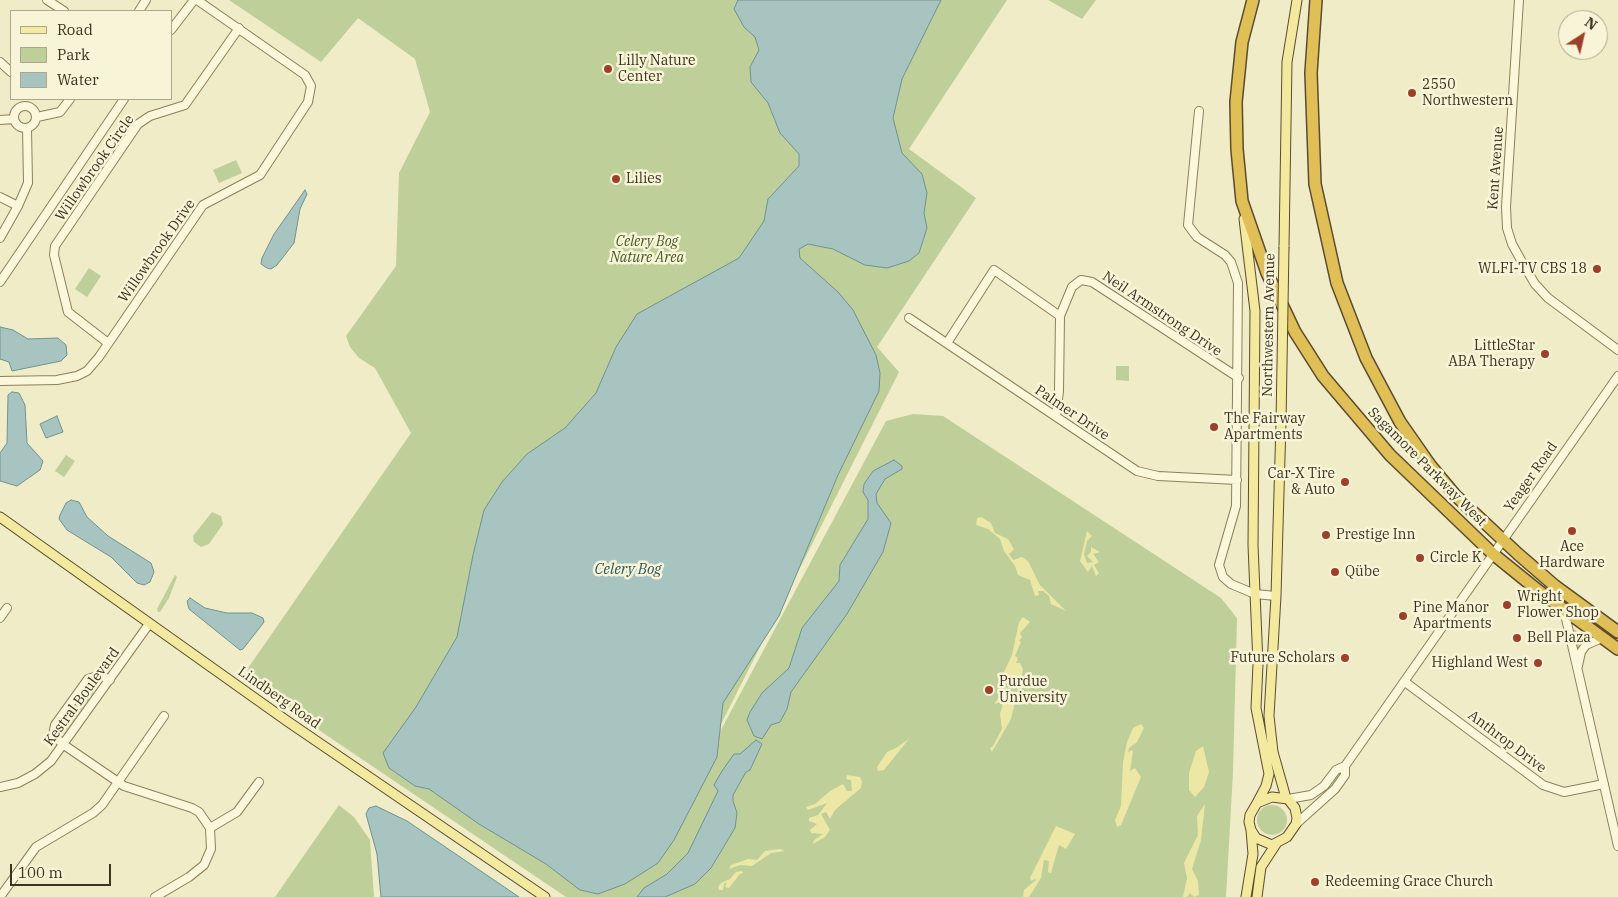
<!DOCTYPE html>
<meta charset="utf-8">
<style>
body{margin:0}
#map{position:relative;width:1618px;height:897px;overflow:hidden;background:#f0ecc7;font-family:"IBM Plex Serif",serif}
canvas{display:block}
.legend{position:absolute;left:10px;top:10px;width:162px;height:90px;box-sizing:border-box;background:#f7f4d7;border:1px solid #ada78e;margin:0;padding:6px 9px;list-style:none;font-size:15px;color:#3d3320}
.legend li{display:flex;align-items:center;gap:10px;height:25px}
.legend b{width:25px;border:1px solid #ada78e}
.north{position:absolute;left:1558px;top:10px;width:50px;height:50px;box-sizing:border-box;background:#f7f4d7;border:1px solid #ada78e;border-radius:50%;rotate:35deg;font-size:14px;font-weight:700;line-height:20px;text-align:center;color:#3d3320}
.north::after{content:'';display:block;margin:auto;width:18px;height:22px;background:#9e4029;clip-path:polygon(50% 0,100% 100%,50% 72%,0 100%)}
.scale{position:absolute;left:10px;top:864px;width:101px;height:22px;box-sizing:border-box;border:2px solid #3d3320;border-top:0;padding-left:6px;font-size:15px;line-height:18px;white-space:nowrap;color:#3d3320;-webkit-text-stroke:4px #f7f4d7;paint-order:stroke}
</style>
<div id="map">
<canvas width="1618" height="897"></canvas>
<ul class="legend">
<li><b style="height:6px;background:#f3ea9f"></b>Road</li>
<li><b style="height:14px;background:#becf9a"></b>Park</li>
<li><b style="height:14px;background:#a8c4c1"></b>Water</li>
</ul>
<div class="north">N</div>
<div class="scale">100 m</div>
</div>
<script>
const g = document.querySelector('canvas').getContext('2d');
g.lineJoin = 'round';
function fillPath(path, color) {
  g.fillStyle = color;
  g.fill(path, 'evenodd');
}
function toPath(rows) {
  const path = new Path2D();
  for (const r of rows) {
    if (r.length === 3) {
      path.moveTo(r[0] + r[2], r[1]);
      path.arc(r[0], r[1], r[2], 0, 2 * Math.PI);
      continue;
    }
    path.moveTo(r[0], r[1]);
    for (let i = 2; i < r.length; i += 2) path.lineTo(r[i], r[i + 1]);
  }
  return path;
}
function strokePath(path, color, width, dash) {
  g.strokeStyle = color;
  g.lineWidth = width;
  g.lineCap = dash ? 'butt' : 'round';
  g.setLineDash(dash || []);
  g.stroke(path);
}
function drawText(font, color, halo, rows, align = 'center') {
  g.font = font + ' "IBM Plex Serif",serif';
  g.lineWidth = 5;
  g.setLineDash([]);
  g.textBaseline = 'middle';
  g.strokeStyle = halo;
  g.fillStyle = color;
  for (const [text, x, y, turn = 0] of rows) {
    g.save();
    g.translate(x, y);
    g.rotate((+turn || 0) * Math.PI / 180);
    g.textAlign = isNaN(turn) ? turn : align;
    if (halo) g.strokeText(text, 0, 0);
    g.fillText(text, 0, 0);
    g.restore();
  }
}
fillPath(toPath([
 [229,0,1007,0,909,149,976,198,877,347,899,372,668,829,886,421,913,414,943,416,1221,598,1237,618,1233,772,1226,897,566,897,267,695,258,677,246,671,411,433,375,368,359,358,350,347,346,336,396,266,399,173,430,112,415,59,358,18,321,62],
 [1048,0,1096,0,1082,19],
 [236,160,242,173,219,183,213,170],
 [89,268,101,276,87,297,75,289],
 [1116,366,1129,366,1129,381,1116,380],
 [66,455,75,461,64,477,55,471],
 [212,512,221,516,223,524,209,544,201,547,194,542,193,536],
 [175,575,177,577,169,598,160,612,158,612,157,609],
 [1571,627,1588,639,1580,646,1578,652],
 [93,681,98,681,98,687,64,734,59,735,58,730],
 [339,805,354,817,370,840,374,897,275,897],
 [1272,820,15]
]), '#becf9a');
fillPath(toPath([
 [981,517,991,523,995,533,1008,539,1014,549,1009,554,1013,560,1022,557,1028,561,1040,585,1066,611,1051,604,1049,596,1043,591,1038,591,1039,595,1035,596,1030,580,1018,575,1015,566,1004,551,1000,539,988,529,976,525,977,518],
 [1087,531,1092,536,1087,541,1084,554,1087,563,1093,562,1087,556,1091,552,1091,547,1100,552,1093,554,1099,562,1094,565,1099,573,1096,576,1092,566,1088,572,1080,561],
 [1023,617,1030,622,1020,633,1022,637,1019,641,1021,642,1015,656,1018,658,1016,663,1020,663,1023,669,1021,681,1018,684,1006,680,1003,674,1012,655,1019,622],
 [1011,691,1016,693,1016,698,1011,719,992,752,990,748,993,746,1002,729,1000,714,1003,703,1001,702,994,704,1001,695],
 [1141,724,1144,728,1137,742,1129,748,1128,753,1131,750,1133,751,1130,771,1135,768,1141,777,1121,825,1117,827,1115,820,1121,806,1123,762,1127,742,1133,728],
 [909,739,884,770,878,771,877,767,887,752,896,748],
 [1203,746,1209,772,1204,787,1195,797,1189,790,1189,773,1196,751],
 [847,775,860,777,862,782,861,788,835,810,830,819,826,812,821,814,830,830,825,837,813,844,814,840,823,834,811,833,810,830,817,824,809,821,809,818,818,815,827,803,808,810,806,807,815,804,830,791,843,784,847,791,852,791,851,780,846,779],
 [1205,804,1201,840,1192,869,1198,881,1199,895,1194,897,1190,893,1187,897,1183,897,1187,878,1184,863,1198,835,1197,816],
 [1056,826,1075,834,1066,849,1059,845,1051,873,1048,872,1049,861,1044,860,1041,878,1029,897,1023,897,1024,890,1036,880,1035,879,1031,881,1030,878],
 [780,849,785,851,771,853,752,866,740,865,729,869,731,865,748,859,757,860,765,851],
 [742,871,743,873,740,874,729,888,725,887,727,882,724,884,723,890,719,890,718,887,721,883,730,879,736,872]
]), '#ece7a4');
const water = toPath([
 [738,0,941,0,902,79,893,118,902,153,922,174,927,193,924,213,927,228,919,253,909,261,887,268,865,265,833,249,808,244,799,249,800,258,838,292,853,310,876,355,880,373,879,391,838,475,779,616,723,703,717,757,674,840,658,863,625,884,598,894,580,890,546,864,479,824,429,789,415,786,389,768,383,753,416,707,457,637,473,555,484,510,502,482,527,454,565,428,596,393,616,347,637,314,739,258,764,221,768,199,799,166,799,154,780,133,768,103,751,82,750,67,759,50,755,37,744,27,734,9,738,0],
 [305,190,307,194,300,209,294,243,277,265,271,269,267,268,261,264,262,258,274,234,305,190],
 [0,327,13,330,28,339,58,338,66,345,67,355,61,361,12,371,9,362,0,359,0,327],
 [12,392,19,393,25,405,27,443,43,461,40,470,17,486,0,481,0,453,7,443,8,395,12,392],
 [57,416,63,432,46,438,40,424,57,416],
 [894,460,902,466,902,469,885,479,876,494,877,503,891,523,883,552,847,614,791,692,787,709,780,722,771,725,762,739,754,736,747,720,750,712,762,693,789,668,802,628,839,581,840,565,868,519,868,500,863,492,864,484,873,471,894,460],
 [71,500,79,502,87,517,108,536,151,563,154,572,150,582,144,585,137,583,111,557,67,530,59,519,60,515,66,503,71,500],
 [190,598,205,608,227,613,252,613,263,618,264,622,243,649,240,650,189,609,187,601,190,598],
 [756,740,762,744,750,770,746,772,733,795,733,801,737,813,735,828,711,868,695,884,665,897,637,897,644,888,667,874,688,853,718,791,714,785,722,771,734,754,740,754,756,740],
 [376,806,407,821,519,897,381,897,377,854,366,814,369,808,376,806]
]);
fillPath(water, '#a8c4c1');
strokePath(water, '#6e9391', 1);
const minor = toPath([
 [47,0,64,11],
 [1519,0,1506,207,1507,228,1512,244,1522,262,1535,284,1548,298,1618,350],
 [139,11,146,0],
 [171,30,194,0],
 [0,62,11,72],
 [25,117,11],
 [1199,111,1188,225,1197,237,1225,255,1231,262,1238,283,1236,506,1219,565,1223,577,1231,584,1255,594,1276,596],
 [37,117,60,112,70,99],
 [0,120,14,119],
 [0,197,18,206],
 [0,238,18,206,28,183,27,128],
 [0,282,124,99],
 [1060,316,1072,287,1081,280,1092,282,1239,378],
 [909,318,1137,471,1158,476,1237,480],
 [108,343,68,312,54,255,55,246,138,124,150,116,185,105,239,28],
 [947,343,994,270,1060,316,1059,391,1056,416],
 [0,381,57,380,77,376,87,371,99,357,203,205,260,175,308,102,311,86,305,75,197,0],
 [1564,610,1618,846],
 [0,618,7,608],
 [1578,666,1581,652,1586,645,1602,638],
 [110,680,100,675,88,679,55,725,53,735,64,745,124,786,192,808,199,812,210,828,211,849,204,865,189,877,155,897],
 [1405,682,1543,785,1564,792,1604,784],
 [0,787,18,783,35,774,51,761,149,624],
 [1288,799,1311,795,1324,786,1336,770,1345,766,1618,376],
 [1296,824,1335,789,1345,775,1345,766],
 [210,828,237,812,259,782],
 [0,897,36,847,93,813,102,805,164,716]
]);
const major = toPath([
 [1244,219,1255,311,1253,545,1258,664,1256,708,1269,774,1266,786,1257,803],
 [1284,247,1287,62,1297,0],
 [1281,423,1276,596,1269,716,1273,752,1286,798],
 [0,517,287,721,545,897],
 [1272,797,1288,799,1295,808,1297,818,1296,824,1287,837,1272,845,1256,838,1251,830,1249,822,1250,815,1257,803,1272,797],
 [1246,897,1253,854,1251,830],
 [1257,897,1261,867,1276,844]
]);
const highway = toPath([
 [1253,0,1242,42,1236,102,1237,149,1242,201,1267,273,1295,332,1323,376,1390,455,1493,554,1540,592,1618,649],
 [1316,0,1311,73,1315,184,1337,283,1366,358,1400,422,1430,465,1455,495,1518,554,1555,586,1618,632]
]);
strokePath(minor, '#8d805b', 10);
strokePath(major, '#5b4c30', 11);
strokePath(highway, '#5b4c30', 14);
strokePath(minor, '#faf7db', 8);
strokePath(major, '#f3ea9f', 9);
strokePath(highway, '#e1bf57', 11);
const majorBridge = toPath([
 [1281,423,1284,247]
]);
strokePath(majorBridge, '#5b4c30', 11, []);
strokePath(majorBridge, '#f3ea9f', 9);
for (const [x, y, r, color] of [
 [608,69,5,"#9e4029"],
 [1412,93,5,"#9e4029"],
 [616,179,5,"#9e4029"],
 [1597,269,5,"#9e4029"],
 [1545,354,5,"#9e4029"],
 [1214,427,5,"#9e4029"],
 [1345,482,5,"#9e4029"],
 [1572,531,5,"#9e4029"],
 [1326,535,5,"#9e4029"],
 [1420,558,5,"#9e4029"],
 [1335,572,5,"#9e4029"],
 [1507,605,5,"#9e4029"],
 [1403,616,5,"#9e4029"],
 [1517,638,5,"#9e4029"],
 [1345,658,5,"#9e4029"],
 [1538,663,5,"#9e4029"],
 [989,690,5,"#9e4029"],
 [1315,882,5,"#9e4029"]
]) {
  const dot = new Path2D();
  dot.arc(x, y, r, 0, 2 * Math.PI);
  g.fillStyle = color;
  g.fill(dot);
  strokePath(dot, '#f7f4d7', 2);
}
drawText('14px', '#3d3320', '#f7f4d7', [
 ["Lilly Nature",618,61],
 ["Center",618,77],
 ["2550",1422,85],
 ["Northwestern",1422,101],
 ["Lilies",626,179],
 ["WLFI-TV CBS 18",1587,269,"right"],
 ["LittleStar",1535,346,"right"],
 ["ABA Therapy",1535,362,"right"],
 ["The Fairway",1224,419],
 ["Apartments",1224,435],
 ["Car-X Tire",1335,474,"right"],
 ["& Auto",1335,490,"right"],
 ["Prestige Inn",1336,535],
 ["Ace",1572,547,"center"],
 ["Hardware",1572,563,"center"],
 ["Circle K",1430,558],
 ["Qübe",1345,572],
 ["Wright",1517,597],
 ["Flower Shop",1517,613],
 ["Pine Manor",1413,608],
 ["Apartments",1413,624],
 ["Bell Plaza",1527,638],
 ["Future Scholars",1335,658,"right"],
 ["Highland West",1528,663,"right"],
 ["Purdue",999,682],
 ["University",999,698],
 ["Redeeming Grace Church",1325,882]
], 'left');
drawText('14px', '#3d3320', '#f7f4d7', [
 ["Willowbrook Circle",95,168,-55],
 ["Kent Avenue",1496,168,-86],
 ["Willowbrook Drive",157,251,-55],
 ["Neil Armstrong Drive",1162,314,34],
 ["Northwestern Avenue",1269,325,-89],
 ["Palmer Drive",1072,413,34],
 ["Sagamore Parkway West",1427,467,45],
 ["Yeager Road",1531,477,-55],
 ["Kestral Boulevard",82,697,-54],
 ["Lindberg Road",279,698,35],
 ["Anthrop Drive",1507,742,37]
]);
drawText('italic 14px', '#425a25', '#f7f4d7', [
 ["Celery Bog",647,242],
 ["Nature Area",647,258]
]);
drawText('italic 15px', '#2e575d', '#f7f4d7', [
 ["Celery Bog",628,570]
]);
</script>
